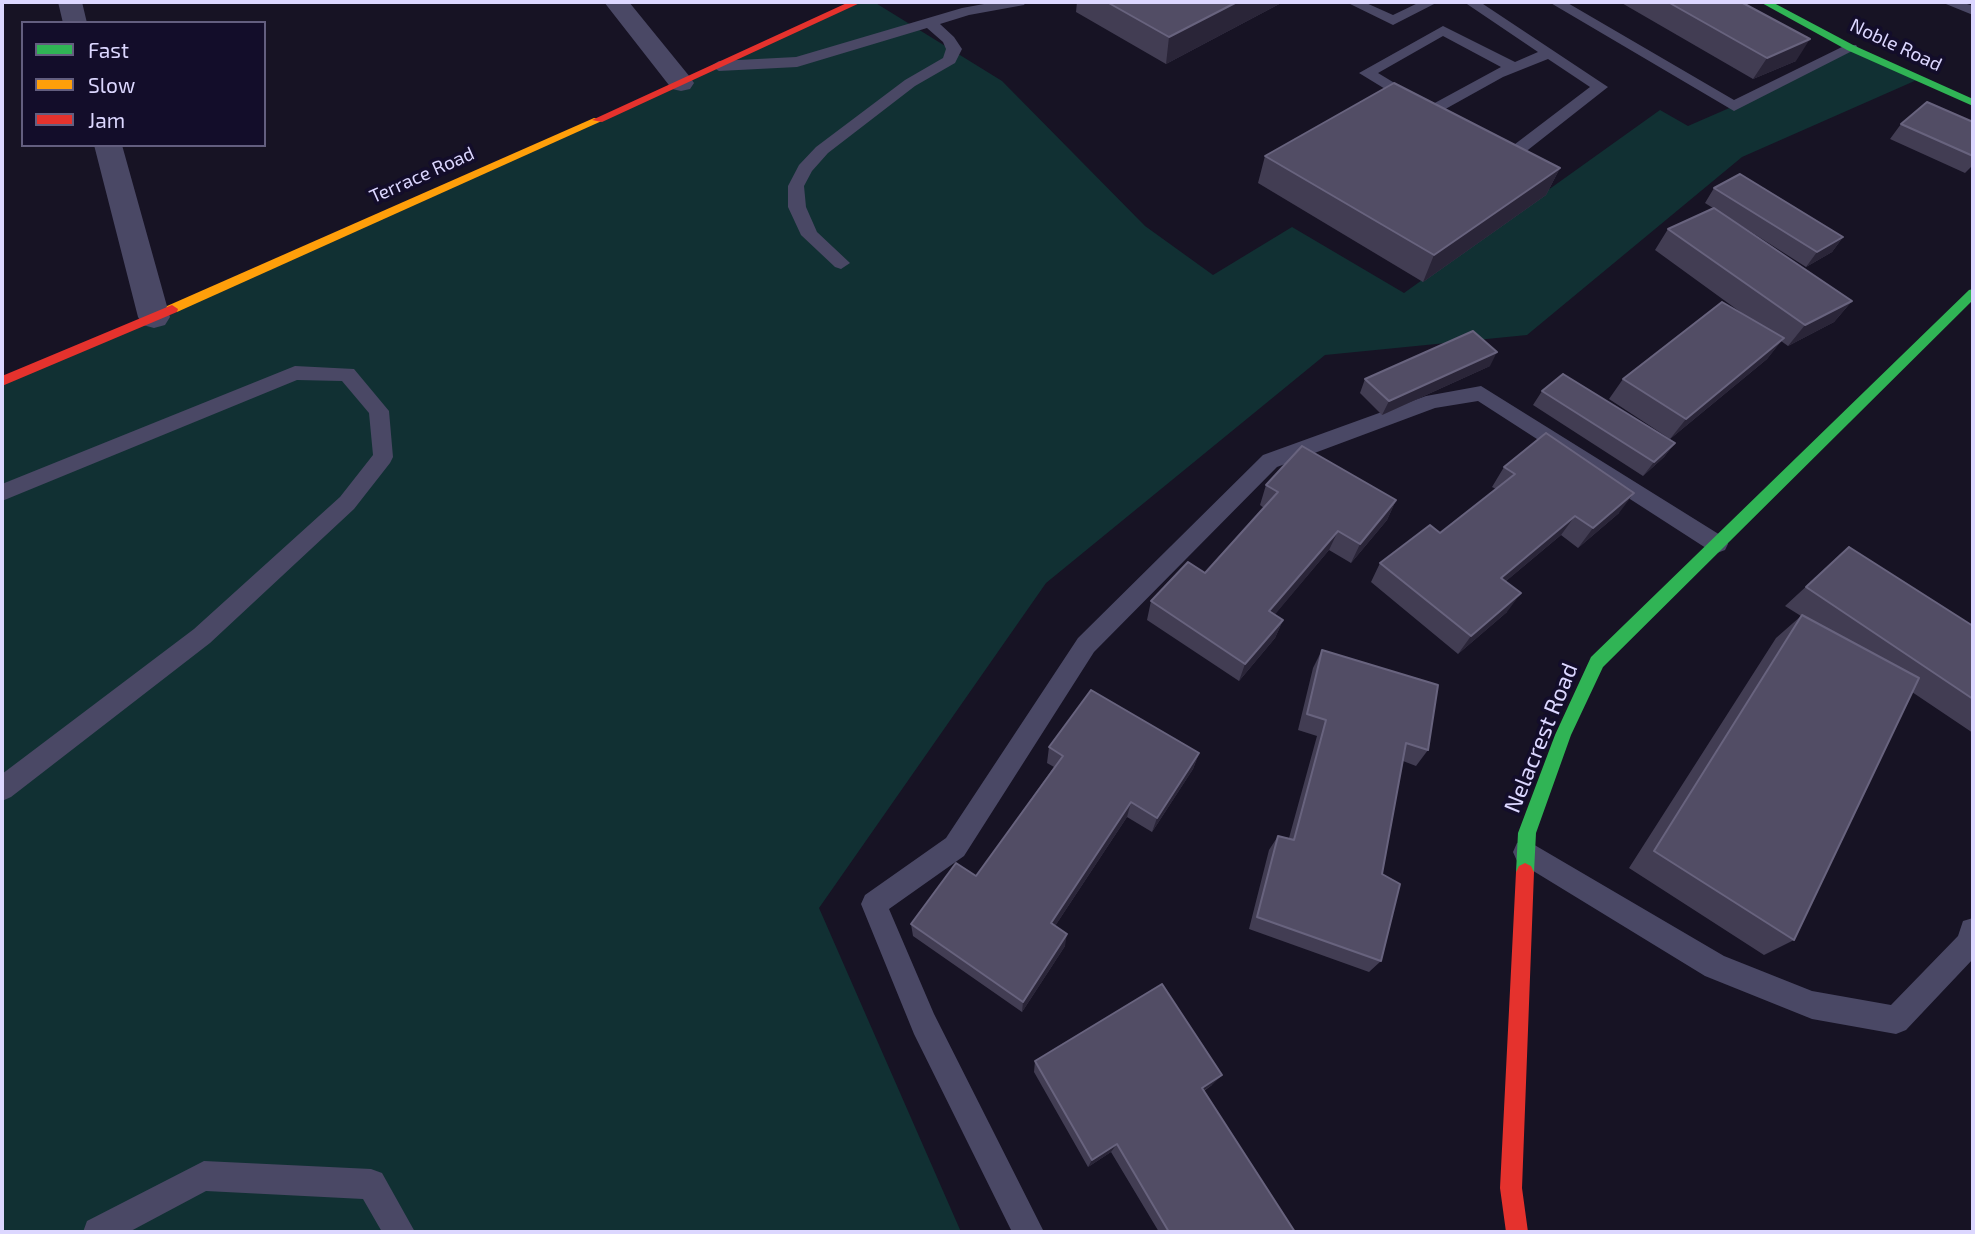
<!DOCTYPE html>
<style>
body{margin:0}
#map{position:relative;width:1975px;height:1234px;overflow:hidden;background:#171324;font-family:"Exo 2",sans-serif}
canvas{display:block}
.frame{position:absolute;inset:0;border:4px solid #dcd7ff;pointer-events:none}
.legend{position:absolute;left:21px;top:21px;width:245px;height:126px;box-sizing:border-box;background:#130d2a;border:2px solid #635e7f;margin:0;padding:9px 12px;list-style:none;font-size:21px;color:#dcd7ff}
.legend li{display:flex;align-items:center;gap:14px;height:35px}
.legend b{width:35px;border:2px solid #635e7f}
</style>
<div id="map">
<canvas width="1975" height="1234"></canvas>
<div class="frame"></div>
<ul class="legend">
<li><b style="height:9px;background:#30b455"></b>Fast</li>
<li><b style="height:9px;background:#ff9f0a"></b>Slow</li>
<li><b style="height:9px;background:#e5322d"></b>Jam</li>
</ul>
</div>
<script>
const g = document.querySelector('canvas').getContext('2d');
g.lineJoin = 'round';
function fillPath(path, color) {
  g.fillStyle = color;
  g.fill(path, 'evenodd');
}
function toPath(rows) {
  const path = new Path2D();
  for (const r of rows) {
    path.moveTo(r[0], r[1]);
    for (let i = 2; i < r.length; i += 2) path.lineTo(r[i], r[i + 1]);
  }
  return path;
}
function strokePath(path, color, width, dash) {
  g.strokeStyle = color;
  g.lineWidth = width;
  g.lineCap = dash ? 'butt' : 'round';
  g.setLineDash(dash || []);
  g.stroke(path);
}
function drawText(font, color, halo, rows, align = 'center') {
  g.font = font + ' "Exo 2",sans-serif';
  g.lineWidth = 7;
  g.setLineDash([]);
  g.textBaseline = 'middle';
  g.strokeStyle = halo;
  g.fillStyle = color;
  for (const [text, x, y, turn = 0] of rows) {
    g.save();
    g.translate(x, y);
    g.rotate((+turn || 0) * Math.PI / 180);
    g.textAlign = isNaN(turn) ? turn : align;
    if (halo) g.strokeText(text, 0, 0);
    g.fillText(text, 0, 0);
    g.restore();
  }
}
fillPath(toPath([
 [857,2,874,2,1002,81,1145,226,1213,275,1292,227,1404,293,1660,110,1688,126,1734,106,1851,48,1919,79,1742,157,1527,335,1325,355,1046,583,819,908,961,1232,2,1232,2,381,154,317,719,66]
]), '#113033');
fillPath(toPath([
 [995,2,1026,2,1024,5,969,15,940,24,954,37,962,49,955,63,915,86,828,153,812,171,804,186,806,207,817,232,850,263,841,269,835,267,801,235,788,207,788,186,799,165,816,147,905,80,943,58,946,49,943,42,927,28,797,67,719,71,711,66,719,61,796,57,962,8,995,2],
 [1346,2,1364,2,1393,15,1420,2,1438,2,1393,25,1346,2],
 [1464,2,1480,2,1608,87,1505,168,1499,169,1491,166,1489,162,1491,158,1498,157,1590,87,1548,59,1503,77,1431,117,1359,73,1443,26,1515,62,1538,52,1464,2],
 [1443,36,1501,67,1431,105,1378,73,1443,36],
 [1549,2,1566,2,1734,100,1846,45,1856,45,1858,48,1734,111,1549,2],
 [1941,2,1961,2,1973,6,1973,15,1941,2],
 [295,366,354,369,389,411,393,457,390,463,354,509,210,643,11,797,2,801,2,774,194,629,340,497,373,455,369,413,342,381,297,380,2,501,2,484,295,366],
 [1481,386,1725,538,1728,544,1725,550,1717,553,1709,550,1478,401,1435,408,1277,467,1094,652,964,856,889,909,934,1014,1044,1232,1012,1232,914,1034,861,904,865,895,946,838,1078,638,1263,455,1426,396,1481,386],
 [1526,840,1724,956,1812,991,1891,1005,1958,936,1963,921,1973,918,1973,959,1906,1030,1896,1034,1812,1019,1705,976,1517,861,1513,852,1517,843,1526,840],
 [204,1161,371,1169,382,1173,415,1232,382,1232,363,1199,206,1191,129,1232,83,1232,87,1221,204,1161]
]), '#4a4865');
fillPath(toPath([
 [58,2,82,2,87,23,63,23,58,2],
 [604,2,629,2,690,77,694,83,690,89,681,91,672,89,604,2],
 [94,145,122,145,170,317,165,325,154,328,143,325,138,317,94,145]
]), '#4a4865');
fillPath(toPath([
 [1760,2,1772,2,1855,46,1973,99,1973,106,1847,50,1760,2],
 [1973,289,1973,300,1603,667,1571,735,1536,833,1534,872,1531,878,1525,881,1519,878,1516,872,1518,833,1555,735,1591,657,1969,290,1973,289]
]), '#30b455');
fillPath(toPath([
 [594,118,604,120,177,312,167,312,166,309,167,306,594,118]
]), '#ff9f0a');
fillPath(toPath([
 [849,2,862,2,602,122,592,120,849,2],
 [172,305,178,309,177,312,2,386,2,376,172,305],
 [1525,863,1531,866,1534,872,1522,1188,1528,1232,1506,1232,1500,1188,1516,872,1519,866,1525,863]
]), '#e5322d');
fillPath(toPath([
 [1077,2,1283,2,1166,64,1076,12],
 [1620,2,1741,2,1796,61,1753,79],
 [1973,122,1973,165,1965,173,1890,139,1901,124],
 [1265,156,1560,168,1546,195,1423,282,1258,183],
 [1714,188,1843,237,1832,252,1806,267,1737,223,1852,301,1834,322,1788,346,1781,341,1767,359,1670,439,1609,399,1623,379,1750,319,1655,250,1668,229,1713,208,1705,203],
 [1490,366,1382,415,1360,393,1365,379],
 [1542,391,1675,443,1664,457,1643,476,1533,405],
 [1504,467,1619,513,1578,548,1561,535,1506,581,1507,612,1458,654,1371,582,1380,563,1440,533,1496,489,1492,487],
 [1266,485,1396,500,1387,520,1351,563,1329,550,1274,615,1283,620,1275,638,1239,681,1147,620,1151,601,1205,573,1264,508,1260,505],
 [1849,547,1973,626,1973,733,1912,692,1794,940,1764,955,1629,868,1776,638,1801,616,1785,606],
 [1322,650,1428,750,1416,766,1403,761,1382,874,1381,961,1369,972,1249,929,1269,850,1278,836,1289,838,1317,736,1298,730,1313,668],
 [1049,747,1199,753,1193,769,1152,832,1127,817,1055,926,1065,946,1022,1012,913,936,911,924,976,876,1054,767,1047,763],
 [1035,1061,1212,1085,1204,1091,1295,1232,1159,1232,1111,1152,1088,1167,1034,1072]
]), '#423d53');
fillPath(toPath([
 [1237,2,1283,2,1166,64,1169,37],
 [1810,39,1796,61,1753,79,1767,58],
 [1560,168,1546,195,1423,282,1434,255],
 [1843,237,1832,252,1806,267,1817,252],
 [1852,301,1834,322,1788,346,1805,325],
 [1784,338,1767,359,1670,439,1686,419],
 [1497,352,1490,366,1382,415,1389,401],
 [1675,443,1664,457,1643,476,1654,462],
 [1634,493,1619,513,1578,548,1593,528],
 [1396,500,1387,520,1351,563,1360,544],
 [1575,516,1561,535,1488,596,1501,578],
 [1338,531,1329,550,1262,630,1269,611],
 [1521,593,1507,612,1458,654,1471,636],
 [1283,620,1275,638,1239,681,1245,664],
 [1199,753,1193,769,1152,832,1157,818],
 [1131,802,1127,817,1049,935,1051,923],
 [1067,934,1065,946,1022,1012,1023,1002],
 [1222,1075,1212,1085,1193,1097,1202,1088],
 [1117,1144,1111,1152,1088,1167,1092,1160]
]), '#2a2538');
const building = toPath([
 [1107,2,1237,2,1169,37,1107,2],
 [1668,2,1741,2,1810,39,1767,58,1668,2],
 [1394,83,1560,168,1434,255,1265,156,1394,83],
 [1927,102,1973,122,1973,156,1901,124,1927,102],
 [1740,174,1843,237,1817,252,1714,188,1740,174],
 [1714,208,1852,301,1805,325,1668,229,1714,208],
 [1722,302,1784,338,1686,419,1623,379,1722,302],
 [1473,331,1497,352,1389,401,1365,379,1473,331],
 [1563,374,1675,443,1654,462,1542,391,1563,374],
 [1546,433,1634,493,1593,528,1575,516,1501,578,1521,593,1471,636,1380,563,1430,525,1440,533,1515,474,1504,467,1546,433],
 [1302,446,1396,500,1360,544,1338,531,1269,611,1283,620,1245,664,1151,601,1188,562,1205,573,1278,492,1266,485,1302,446],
 [1849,547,1973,626,1973,699,1806,587,1849,547],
 [1802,615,1919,678,1794,940,1654,851,1802,615],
 [1322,650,1438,685,1428,750,1406,743,1382,874,1400,884,1381,961,1257,917,1278,836,1294,840,1326,720,1307,714,1322,650],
 [1091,690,1199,753,1157,818,1131,802,1051,923,1067,934,1023,1002,911,924,956,863,976,876,1063,756,1049,747,1091,690],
 [1162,984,1222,1075,1202,1088,1295,1232,1169,1232,1117,1144,1092,1160,1035,1061,1162,984]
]);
fillPath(building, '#524d65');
strokePath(building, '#68637e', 2);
drawText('19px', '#dcd7ff', '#130d2a', [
 ["Noble Road",1896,45,25],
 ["Terrace Road",422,175,-24]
]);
drawText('23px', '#dcd7ff', '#130d2a', [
 ["Nelacrest Road",1541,738,-68]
]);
</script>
